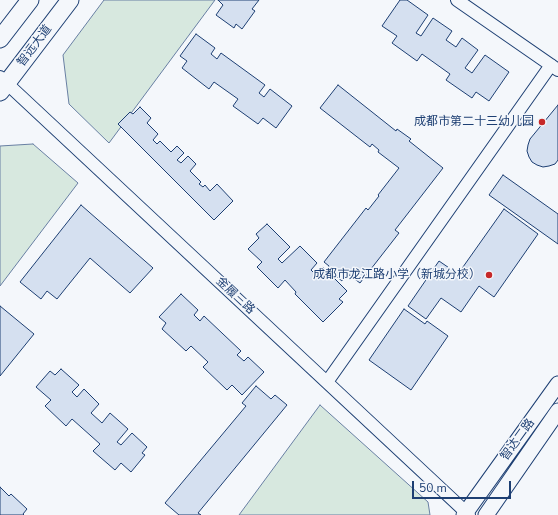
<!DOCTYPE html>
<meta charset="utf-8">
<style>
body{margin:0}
#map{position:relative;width:558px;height:515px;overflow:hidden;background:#f4f7fb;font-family:"Nunito Sans",sans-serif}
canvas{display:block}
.scale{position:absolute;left:412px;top:481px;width:99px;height:18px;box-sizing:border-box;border:2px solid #1d3f73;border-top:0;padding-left:5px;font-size:12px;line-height:14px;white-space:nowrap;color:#1d3f73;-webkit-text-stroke:3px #f4f7fb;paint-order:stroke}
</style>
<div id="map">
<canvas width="558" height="515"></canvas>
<div class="scale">50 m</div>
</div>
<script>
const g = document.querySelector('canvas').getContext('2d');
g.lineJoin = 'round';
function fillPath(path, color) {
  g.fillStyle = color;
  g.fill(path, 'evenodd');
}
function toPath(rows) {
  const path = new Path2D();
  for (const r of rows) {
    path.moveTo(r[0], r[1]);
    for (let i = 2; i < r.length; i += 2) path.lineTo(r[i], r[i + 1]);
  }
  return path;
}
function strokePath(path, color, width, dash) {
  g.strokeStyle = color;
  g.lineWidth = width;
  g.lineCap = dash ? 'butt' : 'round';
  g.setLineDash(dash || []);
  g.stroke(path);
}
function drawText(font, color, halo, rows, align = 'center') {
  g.font = font + ' "Nunito Sans","Noto Sans SC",sans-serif';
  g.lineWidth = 3;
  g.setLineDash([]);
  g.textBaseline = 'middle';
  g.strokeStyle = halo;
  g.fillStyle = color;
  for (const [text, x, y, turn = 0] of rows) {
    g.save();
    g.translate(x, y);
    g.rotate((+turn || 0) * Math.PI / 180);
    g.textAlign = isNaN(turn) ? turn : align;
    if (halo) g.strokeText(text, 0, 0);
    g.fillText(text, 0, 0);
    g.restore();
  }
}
const green = toPath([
 [104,0,215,0,109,143,69,104,63,55,104,0],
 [33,144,78,183,0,286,0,146,33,144],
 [320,405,428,502,430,515,239,515,320,405]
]);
fillPath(green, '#d7e8df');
strokePath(green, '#687fa3', 1);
const building = toPath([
 [218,0,259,0,252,9,255,11,242,29,236,24,234,28,216,15,223,5,218,0],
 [400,0,407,0,428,15,416,33,421,36,433,18,452,31,446,40,456,47,462,38,478,50,465,68,472,73,485,55,509,72,489,101,476,92,472,98,446,80,450,74,422,54,417,61,392,43,397,36,382,26,400,0],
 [196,34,215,48,211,54,217,59,221,53,265,85,259,93,264,97,270,89,292,106,276,128,263,118,258,124,233,106,238,99,214,82,209,89,182,68,187,61,180,56,196,34],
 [338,85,396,131,397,129,411,139,409,141,443,168,395,230,399,233,360,283,348,274,342,281,327,269,329,266,324,262,366,208,368,210,379,196,378,195,399,168,378,152,379,150,372,144,370,147,320,108,338,85],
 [558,105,558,160,555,164,549,166,543,167,537,165,532,162,529,157,527,151,528,145,530,139,558,105],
 [140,107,151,118,147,123,158,134,153,140,157,144,160,141,171,152,177,146,184,153,177,160,181,163,188,156,196,164,190,171,201,182,199,184,203,187,205,185,210,191,217,184,233,201,214,220,118,124,130,112,133,114,140,107],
 [503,175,558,214,558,244,489,195,503,175],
 [81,205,153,268,130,293,90,258,57,299,47,291,41,299,20,282,81,205],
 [504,209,538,234,494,297,479,286,461,312,441,298,426,319,408,306,439,261,458,274,504,209],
 [267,224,290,247,278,259,282,263,300,246,317,263,311,270,315,274,323,267,347,291,339,299,343,302,323,322,295,294,296,292,285,280,278,288,257,267,262,262,248,249,259,238,256,234,267,224],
 [181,294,198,310,194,315,200,321,204,316,241,351,237,355,244,361,248,357,264,372,242,395,232,385,227,390,203,367,208,362,191,346,186,351,162,329,166,323,159,317,181,294],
 [0,306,34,334,0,376,0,306],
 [404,309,425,324,427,321,448,336,411,390,369,360,404,309],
 [61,369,79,385,72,392,77,397,84,389,99,404,91,413,102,423,110,413,128,429,117,442,121,445,132,433,147,447,142,453,145,455,131,472,121,463,115,470,93,451,100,444,72,419,66,426,45,406,51,400,36,387,50,371,55,375,61,369],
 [256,386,271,399,275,395,287,405,198,513,201,515,179,515,165,503,246,406,242,403,256,386],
 [0,487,9,496,11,494,27,509,23,514,24,515,0,515,0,487]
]);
fillPath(building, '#d5e0f0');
strokePath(building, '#1d3f73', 1);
const minor = toPath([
 [457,0,558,70],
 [0,77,469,515],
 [327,382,551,65]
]);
const tertiary = toPath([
 [464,515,558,384],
 [486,515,558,411]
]);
const secondary = toPath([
 [0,39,30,0],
 [0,92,70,0]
]);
strokePath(minor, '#1d3f73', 14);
strokePath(tertiary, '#1d3f73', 17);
strokePath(secondary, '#1d3f73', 19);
strokePath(minor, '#f4f7fb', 12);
strokePath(tertiary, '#f4f7fb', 15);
strokePath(secondary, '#f4f7fb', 17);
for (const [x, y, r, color] of [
 [542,122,4,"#c62828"],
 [489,275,4,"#c62828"]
]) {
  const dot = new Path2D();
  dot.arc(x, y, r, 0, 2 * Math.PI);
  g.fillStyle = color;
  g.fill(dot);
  strokePath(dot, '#f4f7fb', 1.5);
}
drawText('12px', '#1d3f73', '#f4f7fb', [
 ["智远大道",35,46,-53],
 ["金履三路",235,296,43],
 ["智达二路",518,440,-54]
]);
drawText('12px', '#1d3f73', '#f4f7fb', [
 ["成都市第二十三幼儿园",534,122],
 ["成都市龙江路小学（新城分校）",481,275]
], 'right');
</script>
